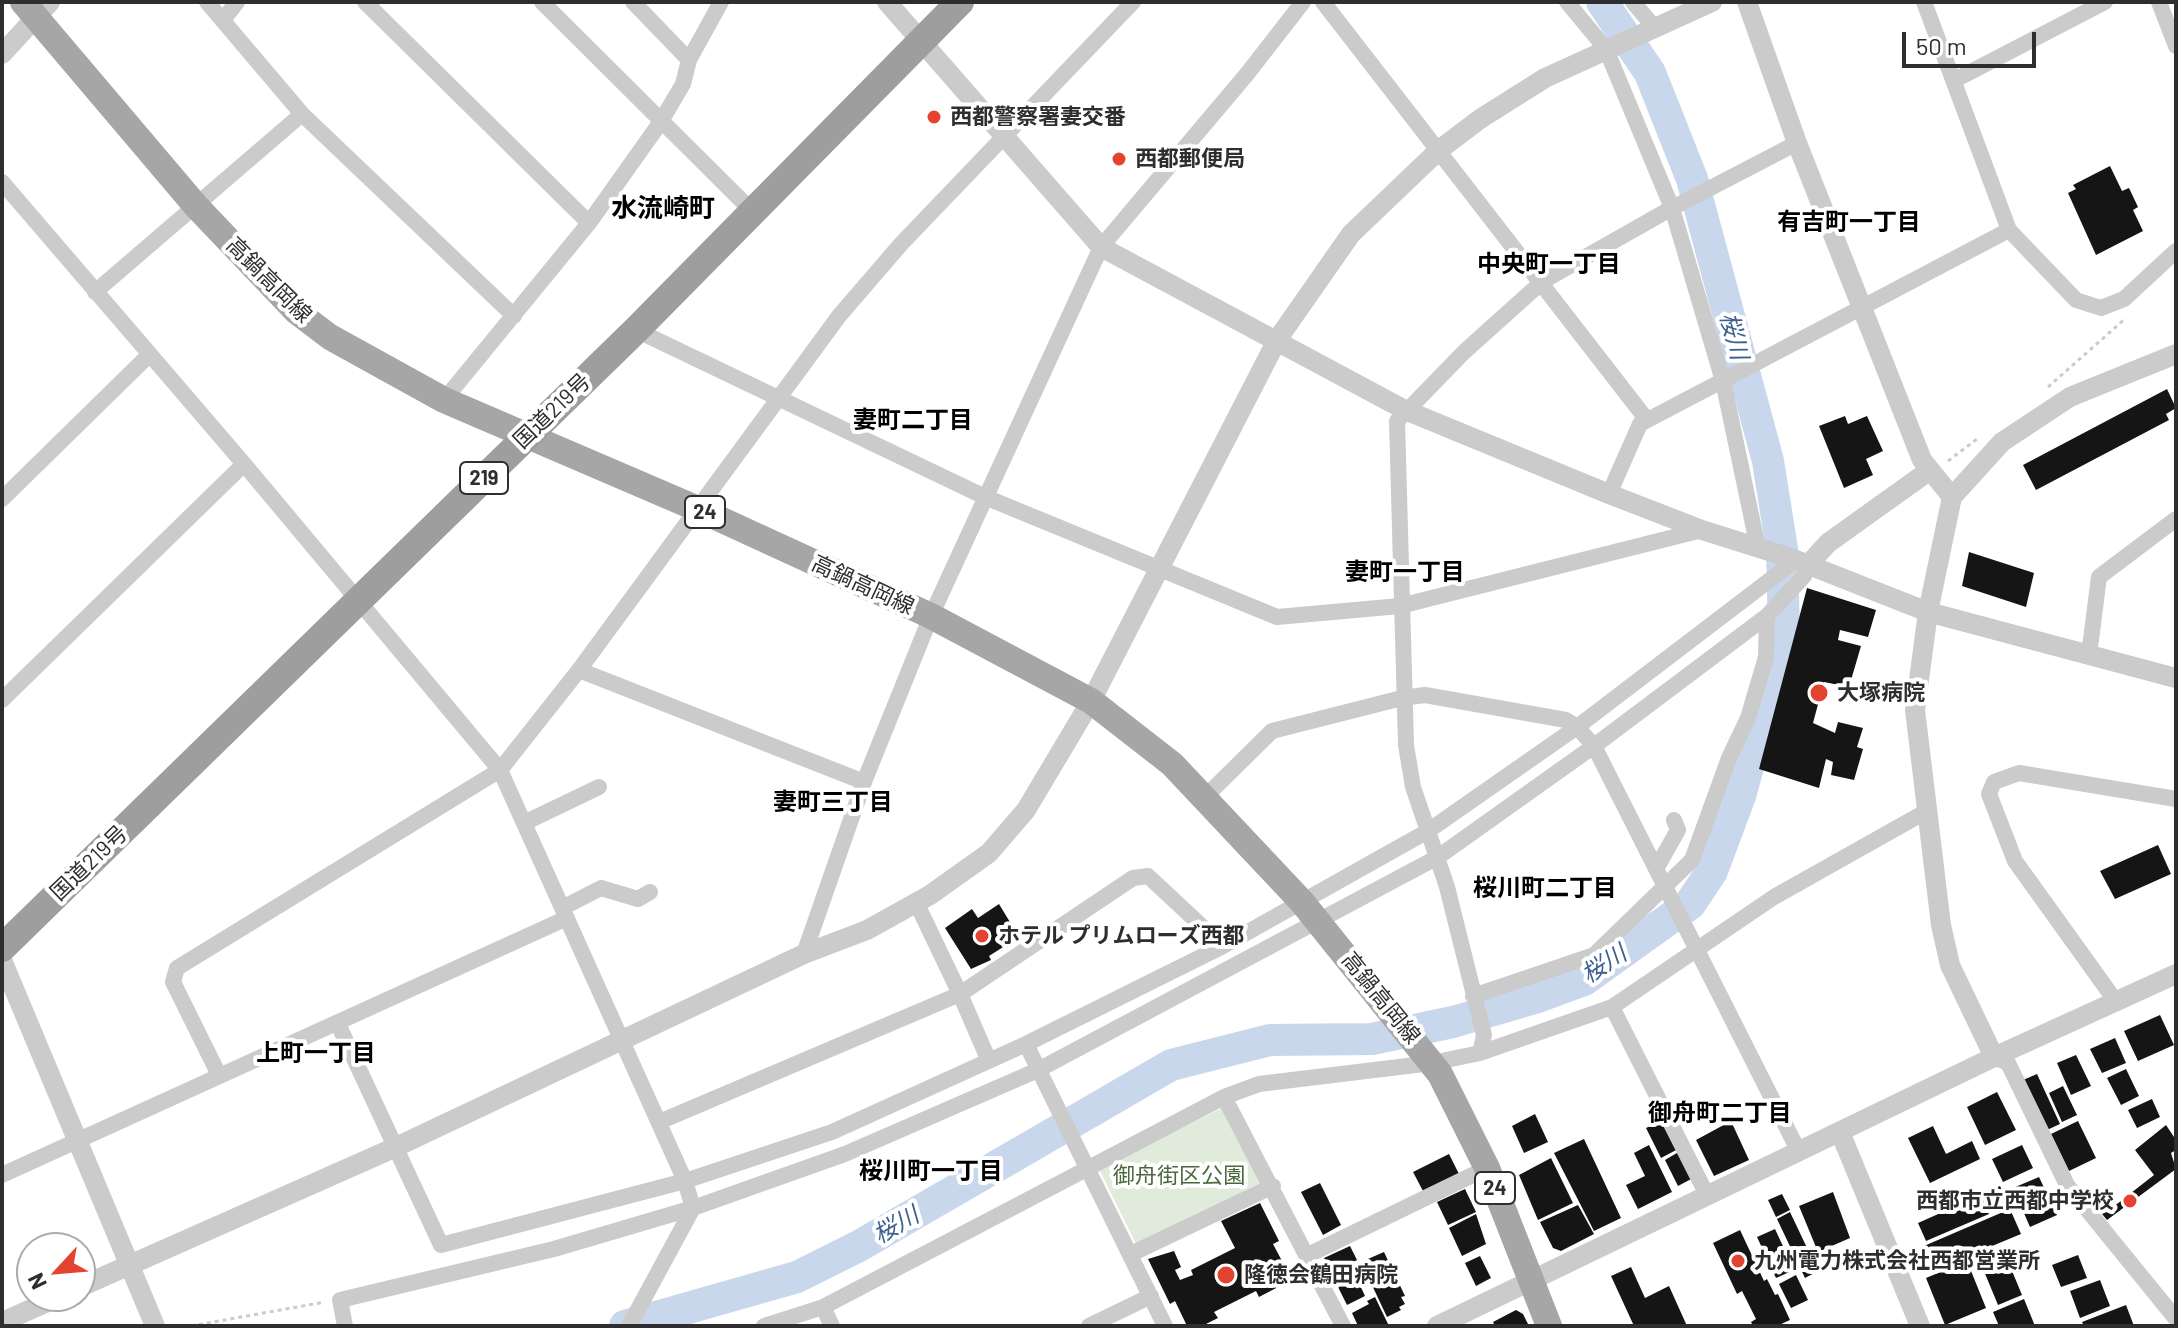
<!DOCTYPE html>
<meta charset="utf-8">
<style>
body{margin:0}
#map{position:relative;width:2178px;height:1328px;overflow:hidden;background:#fff;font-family:Barlow,sans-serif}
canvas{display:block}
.frame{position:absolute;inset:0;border:4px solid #2e2e2e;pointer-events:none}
.north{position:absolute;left:16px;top:1232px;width:80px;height:80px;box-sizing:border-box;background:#fff;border:2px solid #ababab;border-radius:50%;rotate:244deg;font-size:22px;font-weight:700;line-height:32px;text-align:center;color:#2e2e2e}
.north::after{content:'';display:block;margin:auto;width:28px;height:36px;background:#e44331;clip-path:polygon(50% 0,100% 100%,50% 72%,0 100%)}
.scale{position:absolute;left:1902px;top:32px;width:134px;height:36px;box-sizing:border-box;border:4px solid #2e2e2e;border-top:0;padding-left:10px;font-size:24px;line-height:28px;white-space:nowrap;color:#2e2e2e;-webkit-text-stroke:6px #fff;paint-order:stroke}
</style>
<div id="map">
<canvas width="2178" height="1328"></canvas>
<div class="frame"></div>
<div class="north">N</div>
<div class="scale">50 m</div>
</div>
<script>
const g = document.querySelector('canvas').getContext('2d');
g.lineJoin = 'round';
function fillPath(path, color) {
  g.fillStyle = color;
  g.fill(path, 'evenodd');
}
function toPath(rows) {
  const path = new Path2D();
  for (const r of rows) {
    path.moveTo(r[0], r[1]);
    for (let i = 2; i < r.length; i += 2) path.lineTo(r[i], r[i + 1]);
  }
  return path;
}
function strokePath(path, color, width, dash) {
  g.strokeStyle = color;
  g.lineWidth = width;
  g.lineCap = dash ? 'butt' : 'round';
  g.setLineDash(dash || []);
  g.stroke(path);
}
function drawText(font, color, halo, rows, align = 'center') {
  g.font = font + ' Barlow,"Noto Sans JP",sans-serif';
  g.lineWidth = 8;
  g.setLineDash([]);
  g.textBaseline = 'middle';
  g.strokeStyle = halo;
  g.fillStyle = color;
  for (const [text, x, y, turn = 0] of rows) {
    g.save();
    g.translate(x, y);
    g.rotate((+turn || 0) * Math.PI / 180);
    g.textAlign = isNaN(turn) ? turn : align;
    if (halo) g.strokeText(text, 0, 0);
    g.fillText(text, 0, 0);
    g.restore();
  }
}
fillPath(toPath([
 [1222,1108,1260,1183,1136,1244,1099,1169]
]), '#e1ebdc');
strokePath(toPath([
 [625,1326,797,1277,859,1246,1171,1065,1270,1040,1372,1039,1453,1022,1535,998,1584,980,1690,904,1712,871,1740,796,1784,636,1782,549,1768,461,1692,179,1650,73,1602,2]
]), '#c8d7eb', 32);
fillPath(toPath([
 [2110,166,2122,191,2129,188,2138,207,2133,210,2143,231,2096,255,2068,193,2076,189,2073,185],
 [2167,389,2176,408,2166,414,2169,420,2036,490,2023,465],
 [1845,416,1848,424,1867,416,1883,451,1866,459,1873,475,1844,488,1819,426],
 [1969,552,2034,573,2026,607,1962,586],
 [1807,588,1876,610,1868,637,1840,630,1838,640,1861,646,1849,687,1824,682,1813,723,1835,733,1838,722,1863,728,1857,747,1863,749,1854,780,1831,775,1833,762,1826,759,1819,788,1759,769],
 [2158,845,2171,874,2115,899,2100,871],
 [999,904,1019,937,989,956,991,960,971,969,945,928,972,909,978,918],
 [2160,1015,2174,1045,2138,1061,2124,1031],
 [2115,1038,2126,1063,2102,1073,2090,1049],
 [2076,1055,2091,1086,2071,1095,2057,1063],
 [2126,1069,2139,1096,2121,1105,2107,1078],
 [2037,1074,2060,1124,2047,1130,2023,1080],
 [2063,1086,2077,1115,2062,1122,2049,1093],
 [1997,1092,2016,1130,1985,1145,1967,1107],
 [2152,1099,2160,1117,2137,1128,2128,1110],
 [1535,1114,1548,1142,1524,1153,1512,1126],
 [1666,1119,1680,1148,1661,1158,1646,1128],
 [1731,1121,1749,1160,1714,1176,1696,1140],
 [2078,1121,2096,1158,2069,1171,2051,1134],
 [2166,1125,2176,1140,2176,1150,2171,1153,2176,1169,2107,1220,2083,1191,2089,1186,2108,1211,2154,1175,2135,1150],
 [1933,1126,1946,1154,1972,1141,1980,1159,1930,1183,1908,1138],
 [1584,1139,1621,1218,1594,1231,1554,1153],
 [1649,1145,1672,1192,1638,1209,1626,1185,1645,1176,1634,1153],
 [2022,1145,2033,1168,2003,1182,1992,1159],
 [1682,1150,1695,1177,1678,1186,1665,1160],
 [1449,1154,1459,1174,1423,1191,1413,1172],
 [1551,1158,1573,1203,1538,1220,1519,1175],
 [2039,1177,2057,1215,2030,1227,2013,1188],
 [1320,1183,1341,1225,1323,1235,1301,1192],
 [2000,1186,2009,1206,1993,1213,1984,1193],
 [1465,1189,1476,1212,1448,1225,1437,1202],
 [1833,1192,1850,1238,1818,1252,1799,1206],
 [1782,1194,1790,1210,1776,1217,1768,1200],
 [1981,1195,1989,1214,1926,1241,1918,1223],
 [1260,1203,1279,1241,1273,1244,1290,1276,1281,1281,1282,1285,1259,1297,1256,1291,1214,1312,1218,1318,1202,1326,1187,1326,1175,1301,1170,1304,1148,1259,1174,1251,1181,1267,1175,1270,1180,1280,1193,1275,1191,1270,1235,1248,1221,1221],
 [1578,1205,1594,1234,1561,1251,1553,1248,1540,1222],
 [2010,1209,2021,1234,1927,1273,1917,1249],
 [1790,1212,1818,1271,1805,1278,1777,1219],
 [1476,1214,1486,1244,1462,1256,1449,1228],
 [1775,1229,1794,1270,1776,1278,1757,1237],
 [1740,1230,1764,1281,1767,1279,1775,1295,1778,1294,1790,1320,1777,1326,1753,1326,1751,1322,1756,1319,1742,1291,1737,1294,1713,1243],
 [1350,1246,1357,1260,1332,1273,1324,1258],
 [1384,1252,1405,1296,1401,1297,1405,1304,1399,1307,1401,1310,1387,1317,1361,1262],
 [2005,1254,2022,1295,1998,1305,1981,1264],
 [2078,1255,2087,1278,2061,1287,2052,1265],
 [1480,1256,1491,1278,1476,1286,1465,1263],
 [1967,1261,1986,1308,1945,1325,1926,1278],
 [1631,1267,1645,1298,1669,1286,1687,1326,1634,1326,1611,1276],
 [1353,1270,1365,1296,1347,1305,1334,1279],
 [1796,1275,1808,1300,1791,1308,1779,1284],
 [2100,1280,2110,1306,2080,1318,2070,1291],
 [1375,1297,1389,1326,1358,1326,1352,1313,1369,1304,1367,1301],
 [2024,1299,2035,1326,1999,1326,1993,1312],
 [2126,1305,2134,1326,2084,1326,2082,1322],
 [1516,1310,1523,1314,1529,1326,1495,1326,1493,1322]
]), '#151515');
strokePath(toPath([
 [2048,387,2126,318],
 [1948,461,1977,439],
 [191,1326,325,1302]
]), '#cbcbcb', 3, [4, 4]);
strokePath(toPath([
 [207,2,302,114,514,316],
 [365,2,589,223],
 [542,2,752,211],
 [633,2,689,60],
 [1323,2,1647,420],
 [1567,2,1606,49,1672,208,1723,381,1758,548],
 [1633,2,1654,27],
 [1924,2,2009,230,2076,300,2101,308,2124,299,2176,251],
 [2159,2,2176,46],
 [223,20,237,2],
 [1955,80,2105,2],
 [2,182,244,464,500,770,685,1181,693,1208,629,1326],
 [95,292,302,114],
 [636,330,985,497,1277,617,1400,606,1702,530],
 [444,400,589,223,660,123,683,84,689,60,721,2],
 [1609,494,1640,424,2009,230],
 [2,499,149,355],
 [2089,655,2099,577,2176,519],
 [579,670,864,782],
 [2,700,244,464],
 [1206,796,1272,731,1402,698,1425,695,1566,720,1577,727,1594,746,1799,1152],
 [524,823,599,787],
 [1656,869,1678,830,1674,820],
 [916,902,960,994,1133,878,1148,876,1223,946],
 [562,908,601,888,638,899,650,892],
 [804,954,864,782,931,616,1101,247,1247,74,1303,2],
 [1473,996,1594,955,1692,860,1729,758,1748,718,1766,657,1767,616,1804,576,1808,565],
 [2117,1003,2015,861,1989,794,1994,782,2019,773,2176,799],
 [1612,1007,1707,1195],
 [338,1024,441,1245,685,1181,832,1132,1026,1044,1223,946,1428,831,1577,727,1796,560],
 [1026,1044,1165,1326],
 [1480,1053,1484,1035,1447,887,1413,787,1406,745,1397,421,1464,352,1543,281,1672,208,1797,143],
 [1994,1057,2008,1063,2067,1185,2176,1319],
 [219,1075,173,982,177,968,500,770,579,670,839,316,901,244,1133,2],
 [1224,1097,1343,1326],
 [659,1122,960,994,989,1061],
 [2,1175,567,918],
 [1131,1254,1273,1186],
 [1308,1255,1487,1168],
 [823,1307,832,1326],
 [345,1326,340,1300,554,1249,693,1208,845,1154,1038,1070,1438,857,1594,746,1767,616],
 [764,1326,823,1307,1224,1097,1259,1084,1432,1063,1480,1053,1612,1007,1774,897,1927,811],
 [1089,1326,1151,1296]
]), '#cbcbcb', 16);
strokePath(toPath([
 [887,2,1101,247,1405,410,1609,494,1702,530,1791,558,1928,612,1952,497,1922,460,1797,143,1747,2],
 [2,54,50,2],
 [1952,497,2002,442,2070,397,2176,354],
 [1808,565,1828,543,1930,470],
 [2,960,155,1326],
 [1994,1057,1950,965,1941,925,1915,710,1928,612,2176,678],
 [1840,1132,1920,1326],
 [80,1287,396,1147,804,954,867,930,930,895,989,853,1026,810,1091,701,1277,340,1351,234,1439,150,1480,119,1545,78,1712,2],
 [2,1322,61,1296],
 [1437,1326,1994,1057,2176,974]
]), '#cbcbcb', 20);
strokePath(toPath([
 [23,2,196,206,297,312,330,337,444,400,698,509,931,616,1091,701,1172,764,1302,902,1440,1074,1487,1168,1549,1326]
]), '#a6a6a6', 26);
strokePath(toPath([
 [2,948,636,330,960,2]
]), '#9e9e9e', 28);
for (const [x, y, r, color] of [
 [934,117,8,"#e44331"],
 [1119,159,8,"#e44331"],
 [1819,693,10,"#e44331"],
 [982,936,8,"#e44331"],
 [2130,1201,8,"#e44331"],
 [1738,1261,8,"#e44331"],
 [1226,1275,10,"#e44331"]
]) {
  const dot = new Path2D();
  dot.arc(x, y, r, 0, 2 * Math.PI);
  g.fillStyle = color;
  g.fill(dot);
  strokePath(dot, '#fff', 3);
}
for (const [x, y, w] of [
 [484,478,48],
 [705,512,40],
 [1495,1188,40]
]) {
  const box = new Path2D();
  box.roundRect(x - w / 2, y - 16, w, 32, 6);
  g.fillStyle = '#fff';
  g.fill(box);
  strokePath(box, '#2e2e2e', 2);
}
drawText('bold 20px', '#2e2e2e', null, [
 ["219",484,478],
 ["24",705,512],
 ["24",1495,1188]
]);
drawText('bold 22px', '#2e2e2e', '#fff', [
 ["西都警察署妻交番",950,117],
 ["西都郵便局",1135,159],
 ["大塚病院",1837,693],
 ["ホテル プリムローズ西都",998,936],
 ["西都市立西都中学校",2114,1201,"right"],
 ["九州電力株式会社西都営業所",1754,1261],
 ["隆徳会鶴田病院",1244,1275]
], 'left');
drawText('22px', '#2e2e2e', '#fff', [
 ["高鍋高岡線",269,280,45],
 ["国道219号",552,411,-44],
 ["高鍋高岡線",863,585,25],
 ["国道219号",89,863,-44],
 ["高鍋高岡線",1381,998,51]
]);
drawText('22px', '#49693c', '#fff', [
 ["御舟街区公園",1179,1176]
]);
drawText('bold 24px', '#000', '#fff', [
 ["有吉町一丁目",1849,222],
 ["中央町一丁目",1549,264],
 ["妻町二丁目",913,420],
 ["妻町一丁目",1405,572],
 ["妻町三丁目",833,802],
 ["桜川町二丁目",1545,888],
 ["上町一丁目",316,1053],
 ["御舟町二丁目",1720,1113],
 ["桜川町一丁目",931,1171]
]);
drawText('italic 24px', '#3d618f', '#fff', [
 ["桜川",1734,336,75],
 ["桜川",1604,964,-33],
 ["桜川",896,1225,-30]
]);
drawText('bold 26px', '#000', '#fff', [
 ["水流崎町",663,208]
]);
</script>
